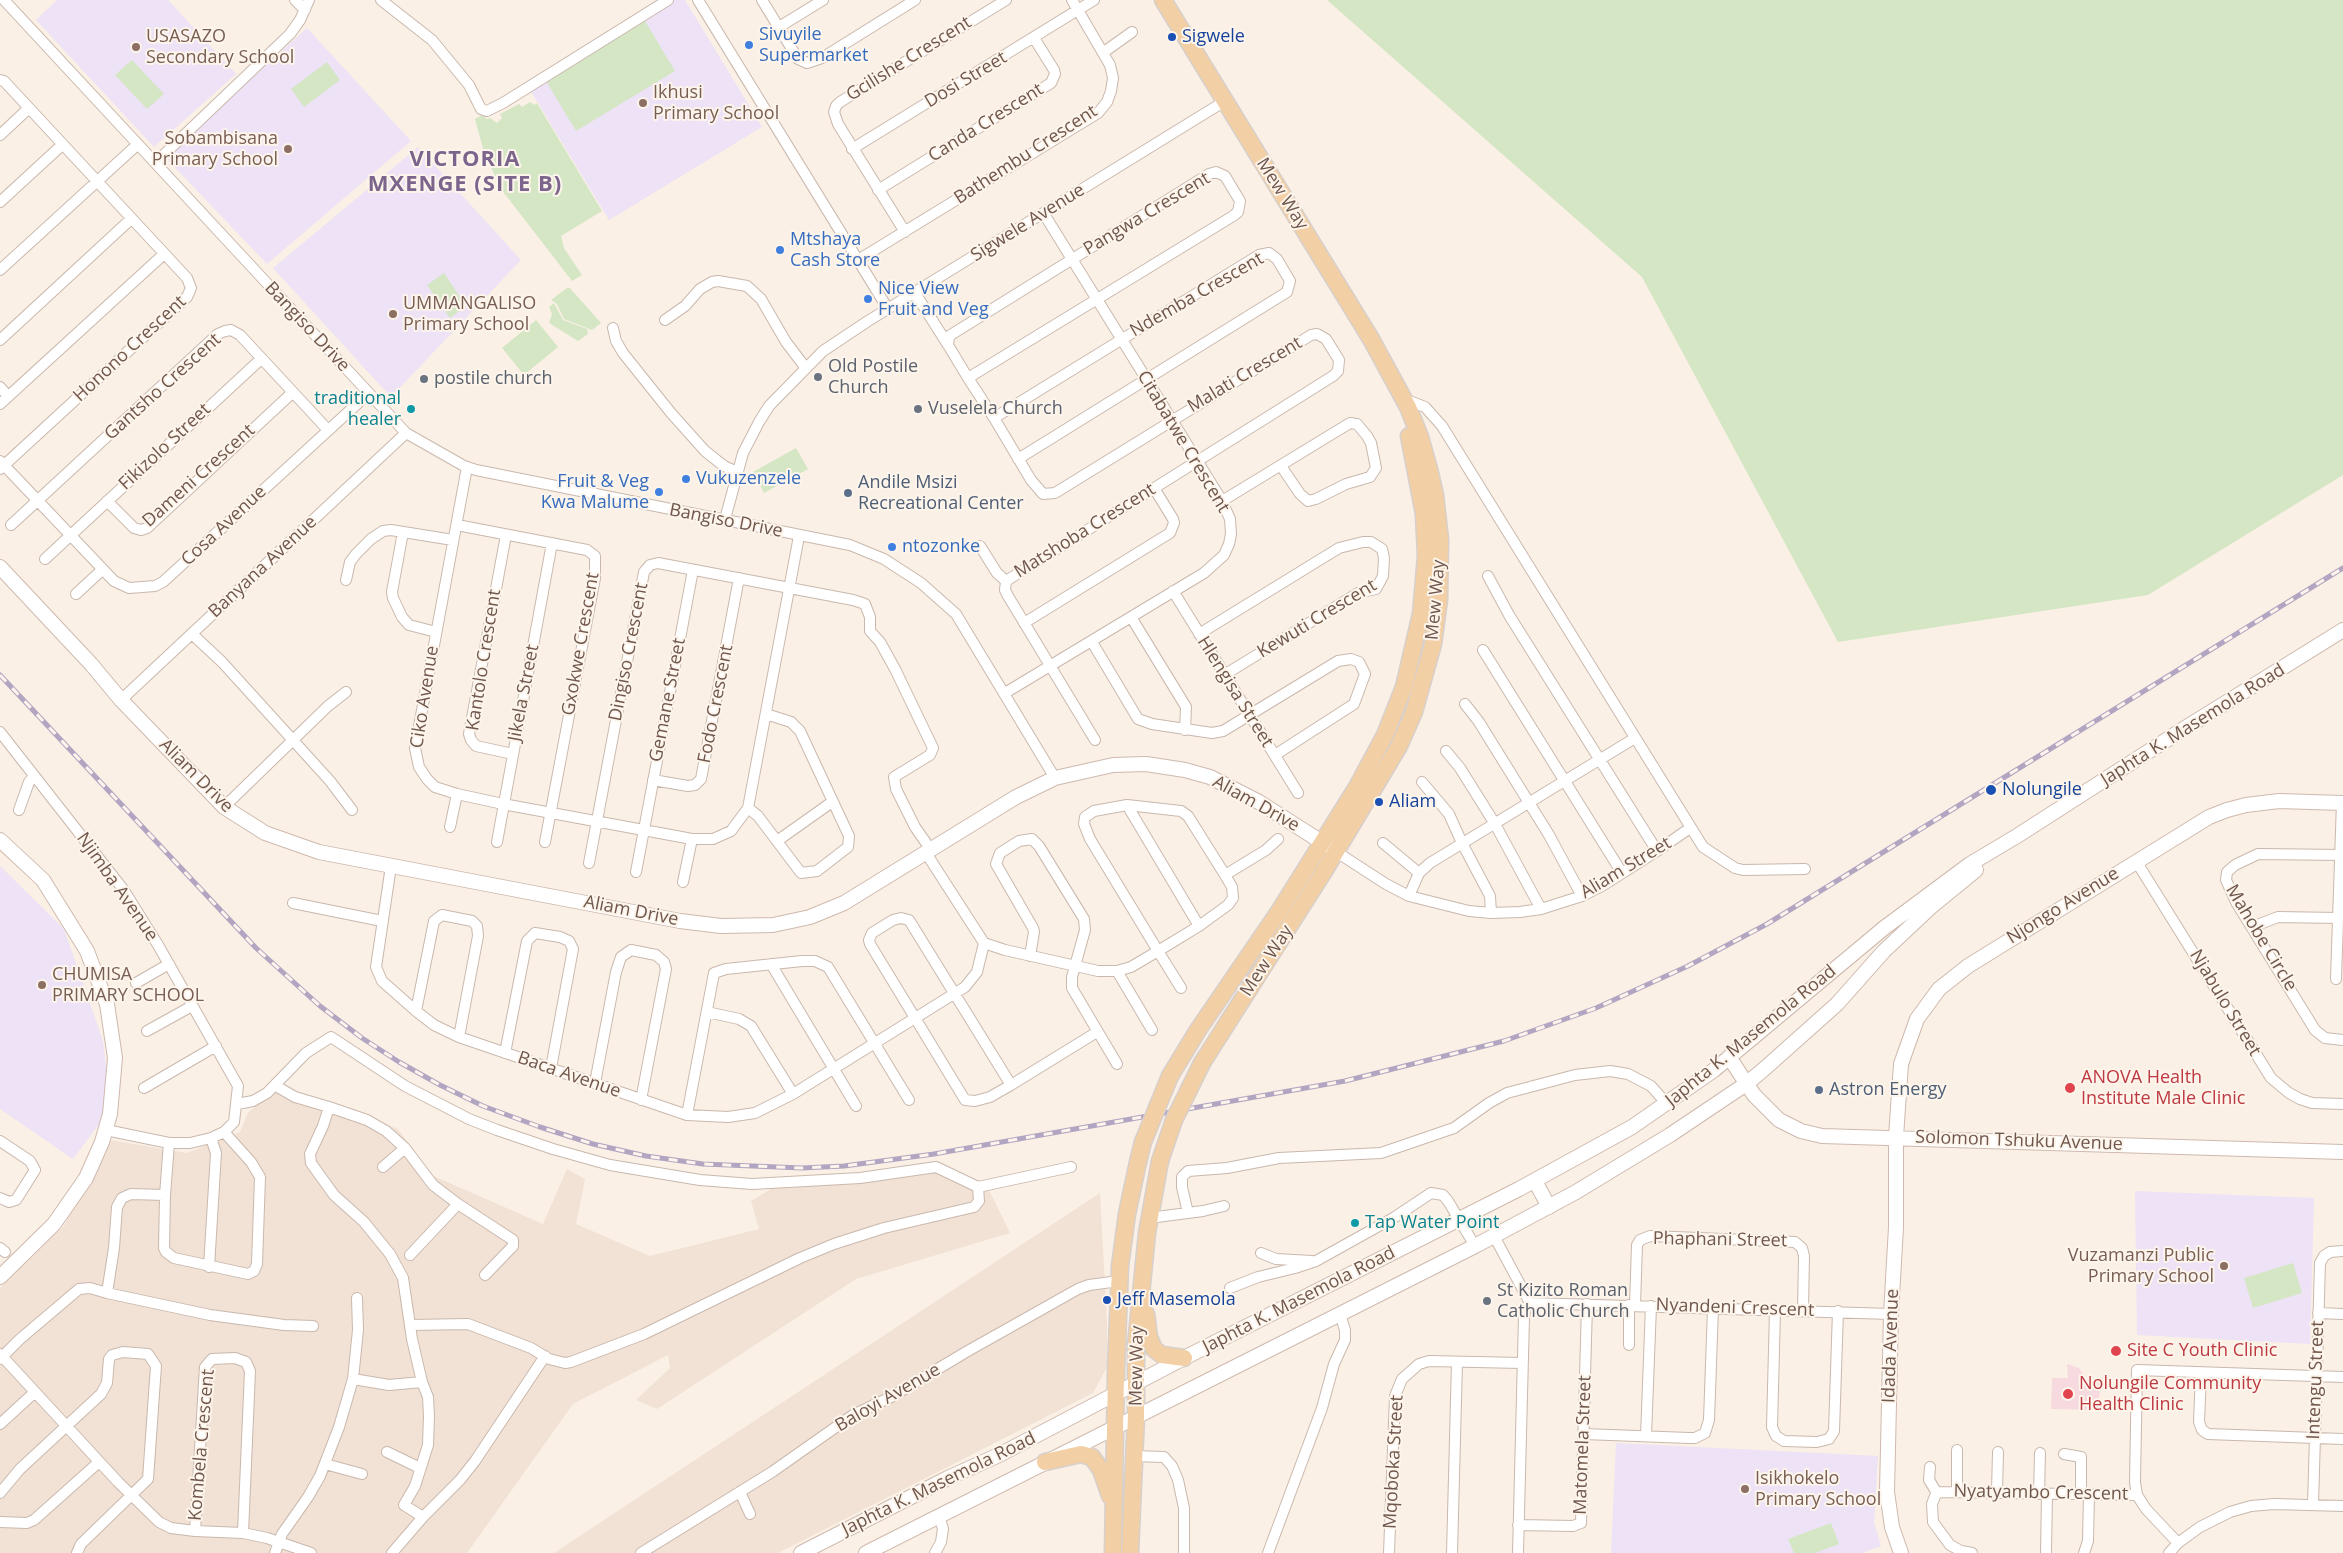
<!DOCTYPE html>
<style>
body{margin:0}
canvas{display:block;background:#faf0e5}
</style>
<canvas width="2343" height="1553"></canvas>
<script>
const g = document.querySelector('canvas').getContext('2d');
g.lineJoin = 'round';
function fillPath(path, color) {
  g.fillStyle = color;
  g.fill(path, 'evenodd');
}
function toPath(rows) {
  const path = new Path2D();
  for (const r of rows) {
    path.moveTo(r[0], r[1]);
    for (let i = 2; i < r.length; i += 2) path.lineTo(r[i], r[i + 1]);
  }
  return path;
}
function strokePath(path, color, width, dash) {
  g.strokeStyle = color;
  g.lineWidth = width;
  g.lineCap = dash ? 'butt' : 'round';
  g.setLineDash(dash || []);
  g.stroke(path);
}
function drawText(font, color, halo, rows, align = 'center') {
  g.font = font + ' "Open Sans",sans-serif';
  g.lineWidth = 4;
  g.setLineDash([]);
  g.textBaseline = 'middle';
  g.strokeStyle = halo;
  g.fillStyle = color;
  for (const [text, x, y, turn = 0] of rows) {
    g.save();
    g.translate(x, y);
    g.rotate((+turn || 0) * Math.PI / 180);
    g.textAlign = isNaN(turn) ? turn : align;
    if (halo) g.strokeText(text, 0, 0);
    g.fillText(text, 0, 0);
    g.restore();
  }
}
fillPath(toPath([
 [278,1086,398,1129,431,1175,543,1224,567,1169,585,1179,576,1224,650,1256,759,1229,751,1201,776,1186,933,1167,988,1188,1010,1233,856,1279,657,1409,636,1400,670,1368,668,1355,573,1404,467,1553,0,1553,0,1288,64,1226,109,1140,187,1153,240,1132,248,1113],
 [1100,1193,1107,1322,1107,1367,1093,1393,778,1553,554,1553]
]), '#f1e2d5');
fillPath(toPath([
 [57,0,168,0,236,74,154,147,36,20],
 [675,0,685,0,762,127,609,220,529,88],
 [307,28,411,141,267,264,165,157],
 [418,147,521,260,391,397,273,268],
 [0,866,64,929,103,1041,111,1108,73,1159,0,1109],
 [2135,1191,2314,1198,2310,1344,2137,1335],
 [1616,1443,1878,1456,1874,1522,1881,1546,1862,1553,1611,1553]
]), '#ede2f6');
fillPath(toPath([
 [2067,1364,2079,1368,2087,1380,2101,1380,2098,1410,2051,1409,2052,1378,2068,1378]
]), '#f7dadf');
fillPath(toPath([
 [1327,0,2343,0,2343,475,2148,595,1838,642,1642,277],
 [645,21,675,71,576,131,546,81],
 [132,60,164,94,147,109,115,75],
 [327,62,340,80,304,107,291,89],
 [530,102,534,105,537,103,602,211,561,236,564,248,582,275,572,281,501,189,484,152,475,119,484,114,486,119,490,118,497,123,502,118,500,114,519,104,522,107],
 [444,273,466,306,450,318,427,285],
 [567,288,570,288,601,323,592,330,564,319,557,304,551,300],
 [554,303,563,320,587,329,588,334,578,341,549,323,552,314,549,307],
 [536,320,558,347,524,375,502,348],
 [796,448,808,469,764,493,753,472],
 [2293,1263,2302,1293,2253,1308,2244,1278],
 [1831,1523,1839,1544,1815,1553,1794,1553,1788,1539]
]), '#d5e6c5');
const street = toPath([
 [4,0,406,433,464,466,476,470,850,545,884,559,921,583,956,614,1055,778],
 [295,0,305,10],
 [381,0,432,40,469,85,481,109,487,111,503,103,668,0],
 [698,0,888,309],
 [762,0,798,59,807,63,822,58,915,0],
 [779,27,823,0],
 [1104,52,1132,32],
 [0,80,4,81,187,278,191,288,187,297,0,469],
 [0,135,29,108],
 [852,149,1094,0],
 [156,162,290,34,300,20,309,0],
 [878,190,1051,83,1055,74,1054,70,1034,38],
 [0,202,62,145],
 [905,232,838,124,834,112,836,106,840,102,1006,0],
 [858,260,1098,113,1107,102,1111,91,1113,78,1110,65,1072,0],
 [0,270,138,144],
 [915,293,948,345],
 [665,320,685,306,700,289,712,282,718,281,747,286,761,299,786,342,805,367],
 [613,328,616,341,623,353,671,413,705,451,724,466,737,472],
 [0,340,131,219],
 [968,378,1233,216,1238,212,1240,201,1225,176,1216,172,1209,174,949,336,948,345,968,378,994,418,1031,480,1043,494,1055,493,1311,335,1317,334,1326,339,1339,360,1338,371,1333,376,1006,581,1005,590,1008,596,1095,740],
 [0,387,8,396],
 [1403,401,1412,402,1425,407,1442,426,1703,847,1735,868,1743,870,1805,869],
 [0,404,164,254],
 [994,418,1259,255,1269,253,1277,259,1290,281,1287,292,1018,459],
 [0,461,114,581,129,588,155,586,163,582,369,393],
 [467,467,415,748,419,767,427,779,435,787,457,794,503,804,692,839,713,839,731,831,748,808,799,536],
 [107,501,134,528,141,530,147,528,292,393],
 [1222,501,1350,423,1357,424,1367,436,1371,443,1376,468,1370,477,1346,484,1316,499,1308,501,1300,494,1281,466],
 [725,519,743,453,759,422,769,406,823,351,868,321,1225,101],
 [11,525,218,334,225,331,231,330,240,335,328,430],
 [457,525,587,550,595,556,595,578,545,842],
 [403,532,392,592,393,598,402,617,409,625,436,632],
 [506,535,469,734,471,740,476,746,513,754],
 [980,546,997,573,1006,581],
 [45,559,261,359],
 [1488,576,1509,615,1657,851],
 [346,580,350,562,356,554,371,539,383,531,391,530,453,540],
 [1173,591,1298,793],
 [76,594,102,570],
 [1131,617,1186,707,1185,730],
 [1024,623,1170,533,1174,523,1173,519,1154,488],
 [192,634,222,662,330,781,352,810],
 [1199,634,1339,548,1363,542,1371,542,1382,549,1384,558,1383,576,1376,589,1358,593,1224,675],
 [1092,642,1138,719,1152,724,1212,733,1223,731,1338,661,1351,659,1359,662,1365,674,1354,704,1275,755],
 [1483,650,1622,873],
 [1005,693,1204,573,1224,555,1229,544,1231,534,1230,519,1222,501,1044,214],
 [121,700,406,433],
 [1465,704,1479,722,1549,835,1582,896],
 [0,732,123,889,158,945,238,1086,234,1122,224,1132,211,1138,190,1143,169,1143,106,1130],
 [1446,751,1460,768,1495,824,1541,909],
 [653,780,688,786,695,785,701,779,739,578],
 [1422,782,1449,814,1462,843,1490,896,1491,913],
 [1127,805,1199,926],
 [224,807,328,706,346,692],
 [748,808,758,816,801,873,817,871,848,847,849,836,800,731,791,722,766,714],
 [19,810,29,782,34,776],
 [450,827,457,794],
 [777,841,832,802],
 [497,842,552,543],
 [1383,843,1419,873],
 [1335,851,1386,884,1409,896,1469,911,1491,913,1520,912,1541,909,1582,896,1602,886,1657,851,1690,828],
 [926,853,984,943,1005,950,1098,971,1117,971,1131,967,1158,951,1199,926,1228,905,1233,898,1232,887,1225,875,1188,816,1181,811,1127,805,1094,811,1085,817,1084,824,1090,839,1158,951,1181,988],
 [2343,855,2258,854,2235,865,2227,872,2226,880,2236,902,2315,1030,2325,1038,2343,1040],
 [2136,861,2271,1078,2289,1093,2300,1099,2312,1103,2343,1104],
 [589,863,644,572,650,565,658,563,853,600,865,604,870,617,870,631,880,642,895,669,933,748,930,755,894,777,896,789,915,827,931,850],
 [391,866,376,967,382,981,416,1011,434,1025,459,1037,687,1115,728,1117,755,1113,793,1094,965,987,977,972,984,943],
 [636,872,693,570],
 [1225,875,1266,850,1278,839],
 [683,882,692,839],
 [1409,896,1419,873,1430,863,1635,738],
 [293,903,382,921],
 [2252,927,2278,917,2338,918],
 [1030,956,1034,932,1033,928,996,864,1000,853,1019,841,1032,839,1039,846,1084,919,1085,930,1072,977,1072,988,1117,1064],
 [771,964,856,1106],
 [1117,971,1152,1030],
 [2336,979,2342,802],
 [136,983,169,964],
 [416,1011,434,921,442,915,472,921,477,926,478,936,459,1037],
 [707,1012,739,1019,751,1026,793,1094],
 [147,1031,192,1006],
 [505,1053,527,941,535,933,560,937,569,941,573,949,551,1068],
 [595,1083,616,972,621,957,631,950,656,955,664,962,666,969,641,1100],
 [1011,1085,909,920,901,918,893,920,872,933,869,940,870,944,965,1100,975,1101,990,1097,1011,1085,1097,1032],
 [276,1086,295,1097,329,1107],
 [144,1088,216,1046],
 [237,1104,253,1101,267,1093,306,1053,331,1037,405,1086,469,1119,497,1130,553,1149,610,1165,700,1180,752,1184,860,1178,936,1167,978,1187],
 [687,1115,714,973,726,969,802,961,815,961,828,967,909,1100],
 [0,1141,30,1161,35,1170,16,1200,9,1202,0,1198],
 [169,1143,165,1195,164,1248,166,1252,174,1258,248,1274,254,1271,257,1264,260,1177,251,1162,224,1132],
 [383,1167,405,1148],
 [1188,1213,1182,1187,1182,1177,1188,1171,1227,1168,1279,1158,1381,1153,1454,1128,1489,1103,1507,1093,1575,1075,1610,1071,1628,1074,1651,1086,1667,1104],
 [1149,1218,1203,1211,1224,1206],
 [1494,1236,1530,1303],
 [0,1248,5,1252],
 [1261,1253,1276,1259,1312,1261],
 [410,1255,458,1204],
 [209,1267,216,1153,211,1138],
 [1230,1288,1258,1277,1295,1268,1316,1261,1395,1217,1431,1193,1443,1195,1448,1201,1475,1246],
 [107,1293,210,1315,284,1325,313,1326],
 [1530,1303,1891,1314],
 [1629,1305,1629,1345],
 [1635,1305,1637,1245,1640,1240,1650,1236,1795,1242,1802,1248,1804,1256,1803,1309],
 [1775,1310,1772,1427,1776,1436,1784,1441,1817,1442,1829,1439,1834,1431,1838,1311],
 [2318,1313,2343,1314],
 [411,1325,468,1324,531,1348,549,1359,565,1363,571,1362,644,1334,800,1258,834,1244,884,1228,974,1207,979,1201,978,1187,1071,1167],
 [0,1354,118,1482,159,1522,171,1528,195,1531,243,1533,267,1538,311,1553],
 [0,1359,20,1339,79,1289,90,1288,107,1293,114,1248,117,1207,122,1198,131,1194,165,1195],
 [2201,1373,2199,1422,2202,1430,2208,1434,2343,1439],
 [353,1379,389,1385,422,1382],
 [0,1424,35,1392],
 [1584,1434,1689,1438,1695,1438,1705,1433,1709,1420,1713,1308],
 [1646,1436,1651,1306],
 [387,1452,420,1468],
 [2064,1454,2081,1457,2081,1494],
 [1133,1456,1164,1457,1172,1466,1178,1480,1184,1508,1184,1553],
 [325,1464,362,1474],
 [1930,1467,1929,1480,1937,1493],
 [1957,1491,1957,1450],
 [1997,1491,1998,1452],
 [740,1492,750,1514],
 [0,1493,20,1469,101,1394,107,1383,109,1359,112,1355,123,1352,148,1354,156,1366,148,1479,81,1544,77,1553],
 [2039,1494,2040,1453],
 [2313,1505,2320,1263,2324,1256,2330,1252,2343,1251],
 [423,1517,404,1505,415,1486,428,1445,429,1416,428,1397,422,1382,412,1339,403,1278,390,1254,364,1222,334,1195,311,1163,310,1154,323,1126,329,1107,367,1120,386,1131,405,1148,433,1185,458,1204,513,1240,513,1246,485,1275],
 [0,1522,27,1523,34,1520,99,1462],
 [1518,1525,1573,1526,1581,1523,1587,1304],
 [195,1531,205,1367,212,1359,235,1358,246,1362,250,1371,243,1533],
 [2178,1543,2146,1509,2137,1495,2135,1482,2137,1370,2343,1377],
 [275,1553,282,1534,308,1497,320,1476,339,1427,353,1379,358,1330,357,1298],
 [392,1553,423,1517,460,1480,475,1461,545,1356],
 [641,1553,772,1472,853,1415,891,1397,966,1352,1078,1289,1089,1285,1119,1281],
 [935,1553,941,1542,943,1529,939,1516],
 [1268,1553,1322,1408,1334,1364,1345,1340,1345,1330,1340,1314],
 [1389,1553,1395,1396,1402,1379,1419,1364,1429,1361,1522,1363],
 [1452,1553,1457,1362],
 [1518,1553,1524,1317,1526,1308,1530,1303],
 [1972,1553,1961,1551,1950,1545,1933,1522,1932,1504,1935,1496,1939,1492,2137,1495],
 [2046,1553,2047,1494],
 [2084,1553,2088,1541,2089,1494],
 [2169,1553,2178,1543,2200,1527,2230,1512,2251,1506,2274,1504,2343,1506]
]);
const secondary = toPath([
 [0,567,91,664,121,700,224,807,265,833,319,852,680,921,721,926,773,925,810,917,844,903,1016,797,1055,778,1113,765,1146,764,1185,770,1210,777,1259,802,1331,848],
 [0,840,43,880,87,951,107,1004,115,1058,110,1114,102,1142,86,1178,54,1224,0,1277],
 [1729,1057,1754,1095,1779,1120,1801,1131,1822,1136,2343,1152],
 [1535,1181,1549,1207],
 [801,1553,948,1478,999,1455,1184,1358,1519,1189,1632,1127,1714,1070,1884,928,1970,864,2017,836,2182,730,2343,630],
 [866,1553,1475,1246,1576,1192,1670,1135,1746,1084,1763,1070,1837,1004,1884,951,1932,906,1976,870],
 [1901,1553,1892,1527,1887,1492,1891,1314,1896,1227,1896,1137,1901,1064,1917,1019,1939,989,1968,966,2209,817,2227,810,2246,805,2279,801,2343,803]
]);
const primary = toPath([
 [1163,0,1371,339,1408,407,1420,437,1429,469,1435,495,1440,540,1439,600,1433,644,1414,712,1399,746,1323,873,1202,1063],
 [1170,1076,1198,1030,1280,910,1357,787,1385,735,1404,687,1421,614,1426,556,1424,514,1409,436],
 [1146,1314,1149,1337,1154,1349,1162,1355,1184,1358],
 [1045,1462,1081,1454,1092,1457,1101,1470,1110,1496],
 [1113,1553,1116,1371,1120,1266,1127,1214,1138,1162],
 [1130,1553,1136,1416,1136,1345,1147,1233,1160,1161]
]);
strokePath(street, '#cab8ad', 12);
strokePath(secondary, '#cfb9ae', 16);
strokePath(primary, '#d7d0cd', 19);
strokePath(street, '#fff', 10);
strokePath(secondary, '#fff', 14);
strokePath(primary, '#f2cfa4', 16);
const rail = toPath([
 [0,675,256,948,320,1006,362,1038,399,1062,440,1085,483,1106,540,1127,593,1144,646,1156,703,1164,802,1168,844,1166,934,1154,1345,1081,1504,1041,1596,1008,1688,966,1767,924,2343,568]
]);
strokePath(rail, '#b2a5c2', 5);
strokePath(rail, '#fdf5eb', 3, [9]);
const primaryBridge = toPath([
 [1160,1161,1174,1120,1202,1063],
 [1138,1162,1143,1142,1170,1076]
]);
strokePath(primaryBridge, '#d7d0cd', 19, []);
strokePath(primaryBridge, '#f2cfa4', 16);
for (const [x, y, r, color] of [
 [1172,37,5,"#1a4fb4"],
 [749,45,5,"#3f7fe0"],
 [136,47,5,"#8d6e63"],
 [643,103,5,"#8d6e63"],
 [288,149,5,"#8d6e63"],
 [780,250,5,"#3f7fe0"],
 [868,299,5,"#3f7fe0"],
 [393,314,5,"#8d6e63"],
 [818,377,5,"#6b7280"],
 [424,379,5,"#6b7280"],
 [411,409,5,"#0f9aa8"],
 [918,409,5,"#6b7280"],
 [686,479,5,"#3f7fe0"],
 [659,492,5,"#3f7fe0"],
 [848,493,5,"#5c6f8a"],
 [892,547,5,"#3f7fe0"],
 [1991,790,6,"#1a4fb4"],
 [1379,802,5,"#1a4fb4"],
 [42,985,5,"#8d6e63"],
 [2070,1088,6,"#e0444e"],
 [1819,1090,5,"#5c6f8a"],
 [1355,1223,5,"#0f9aa8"],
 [2224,1266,5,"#8d6e63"],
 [1107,1300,5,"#1a4fb4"],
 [1487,1301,5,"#6b7280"],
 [2116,1351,6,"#e0444e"],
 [2068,1394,6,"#e0444e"],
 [1745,1489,5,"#8d6e63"]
]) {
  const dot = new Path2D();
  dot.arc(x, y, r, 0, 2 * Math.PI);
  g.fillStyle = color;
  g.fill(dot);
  strokePath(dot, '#fdf5eb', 2);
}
drawText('18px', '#366cbe', '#fdf5eb', [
 ["Sivuyile",759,35],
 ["Supermarket",759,56],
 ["Mtshaya",790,240],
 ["Cash Store",790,261],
 ["Nice View",878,289],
 ["Fruit and Veg",878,310],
 ["Vukuzenzele",696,479],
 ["Fruit & Veg",649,482,"right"],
 ["Kwa Malume",649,503,"right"],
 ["ntozonke",902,547]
], 'left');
drawText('18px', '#785e54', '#fdf5eb', [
 ["USASAZO",146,37],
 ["Secondary School",146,58],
 ["Ikhusi",653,93],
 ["Primary School",653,114],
 ["Sobambisana",278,139,"right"],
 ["Primary School",278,160,"right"],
 ["UMMANGALISO",403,304],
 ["Primary School",403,325],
 ["CHUMISA",52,975],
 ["PRIMARY SCHOOL",52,996],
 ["Vuzamanzi Public",2214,1256,"right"],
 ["Primary School",2214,1277,"right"],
 ["Isikhokelo",1755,1479],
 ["Primary School",1755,1500]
], 'left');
drawText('18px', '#164399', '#fdf5eb', [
 ["Sigwele",1182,37],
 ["Nolungile",2002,790],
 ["Aliam",1389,802],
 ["Jeff Masemola",1117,1300]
], 'left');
drawText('18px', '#70574d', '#fdf5eb', [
 ["Gcilishe Crescent",909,59,-32],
 ["Dosi Street",966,80,-31],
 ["Canda Crescent",986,123,-32],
 ["Bathembu Crescent",1026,155,-33],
 ["Mew Way",1282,194,58],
 ["Pangwa Crescent",1147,214,-31],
 ["Sigwele Avenue",1028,223,-32],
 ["Ndemba Crescent",1197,295,-30],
 ["Bangiso Drive",307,327,47],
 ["Honono Crescent",130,349,-43],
 ["Malati Crescent",1245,375,-31],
 ["Gantsho Crescent",163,387,-42],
 ["Citabatwe Crescent",1183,442,59],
 ["Fikizolo Street",165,447,-43],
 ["Dameni Crescent",199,476,-42],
 ["Bangiso Drive",726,521,11],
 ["Cosa Avenue",224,526,-43],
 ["Matshoba Crescent",1085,531,-32],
 ["Banyana Avenue",263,567,-43],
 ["Mew Way",1436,600,-85],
 ["Kewuti Crescent",1317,619,-31],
 ["Gxokwe Crescent",581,644,-80],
 ["Dingiso Crescent",629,652,-79],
 ["Kantolo Crescent",484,660,-81],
 ["Hlengisa Street",1235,692,58],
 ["Jikela Street",524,693,-79],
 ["Ciko Avenue",425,697,-81],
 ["Gemane Street",668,700,-79],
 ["Fodo Crescent",716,704,-79],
 ["Japhta K. Masemola Road",2193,725,-32],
 ["Aliam Drive",196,776,45],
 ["Aliam Drive",1256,804,29],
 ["Aliam Street",1626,868,-31],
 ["Njimba Avenue",117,887,55],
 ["Njongo Avenue",2063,906,-32],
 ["Aliam Drive",631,911,11],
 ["Mahobe Circle",2261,938,59],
 ["Mew Way",1267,961,-57],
 ["Njabulo Street",2225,1003,59],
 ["Japhta K. Masemola Road",1751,1036,-39],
 ["Baca Avenue",569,1075,19],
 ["Solomon Tshuku Avenue",2019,1141,2],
 ["Phaphani Street",1720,1240,1],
 ["Japhta K. Masemola Road",1299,1300,-27],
 ["Nyandeni Crescent",1735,1308,2],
 ["Idada Avenue",1891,1346,-88],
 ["Mew Way",1137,1366,-89],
 ["Intengu Street",2316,1380,-88],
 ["Baloyi Avenue",888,1398,-30],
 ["Kombela Crescent",202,1445,-85],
 ["Matomela Street",1583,1445,-88],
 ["Mqoboka Street",1394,1462,-87],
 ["Japhta K. Masemola Road",939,1484,-26],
 ["Nyatyambo Crescent",2041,1493,1]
]);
drawText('18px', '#5b616d', '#fdf5eb', [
 ["Old Postile",828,367],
 ["Church",828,388],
 ["postile church",434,379],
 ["Vuselela Church",928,409],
 ["St Kizito Roman",1497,1291],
 ["Catholic Church",1497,1312]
], 'left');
drawText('18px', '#0d838f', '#fdf5eb', [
 ["traditional",401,399],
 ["healer",401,420],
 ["Tap Water Point",1365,1223,"left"]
], 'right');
drawText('18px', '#4e5e75', '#fdf5eb', [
 ["Andile Msizi",858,483],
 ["Recreational Center",858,504],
 ["Astron Energy",1829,1090]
], 'left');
drawText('18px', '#be3a42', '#fdf5eb', [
 ["ANOVA Health",2081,1078],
 ["Institute Male Clinic",2081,1099],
 ["Site C Youth Clinic",2127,1351],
 ["Nolungile Community",2079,1384],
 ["Health Clinic",2079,1405]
], 'left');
g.letterSpacing = '1px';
drawText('bold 22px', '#7c658c', '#fdf5eb', [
 ["VICTORIA",465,160],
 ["MXENGE (SITE B)",465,185]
]);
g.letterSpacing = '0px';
</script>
